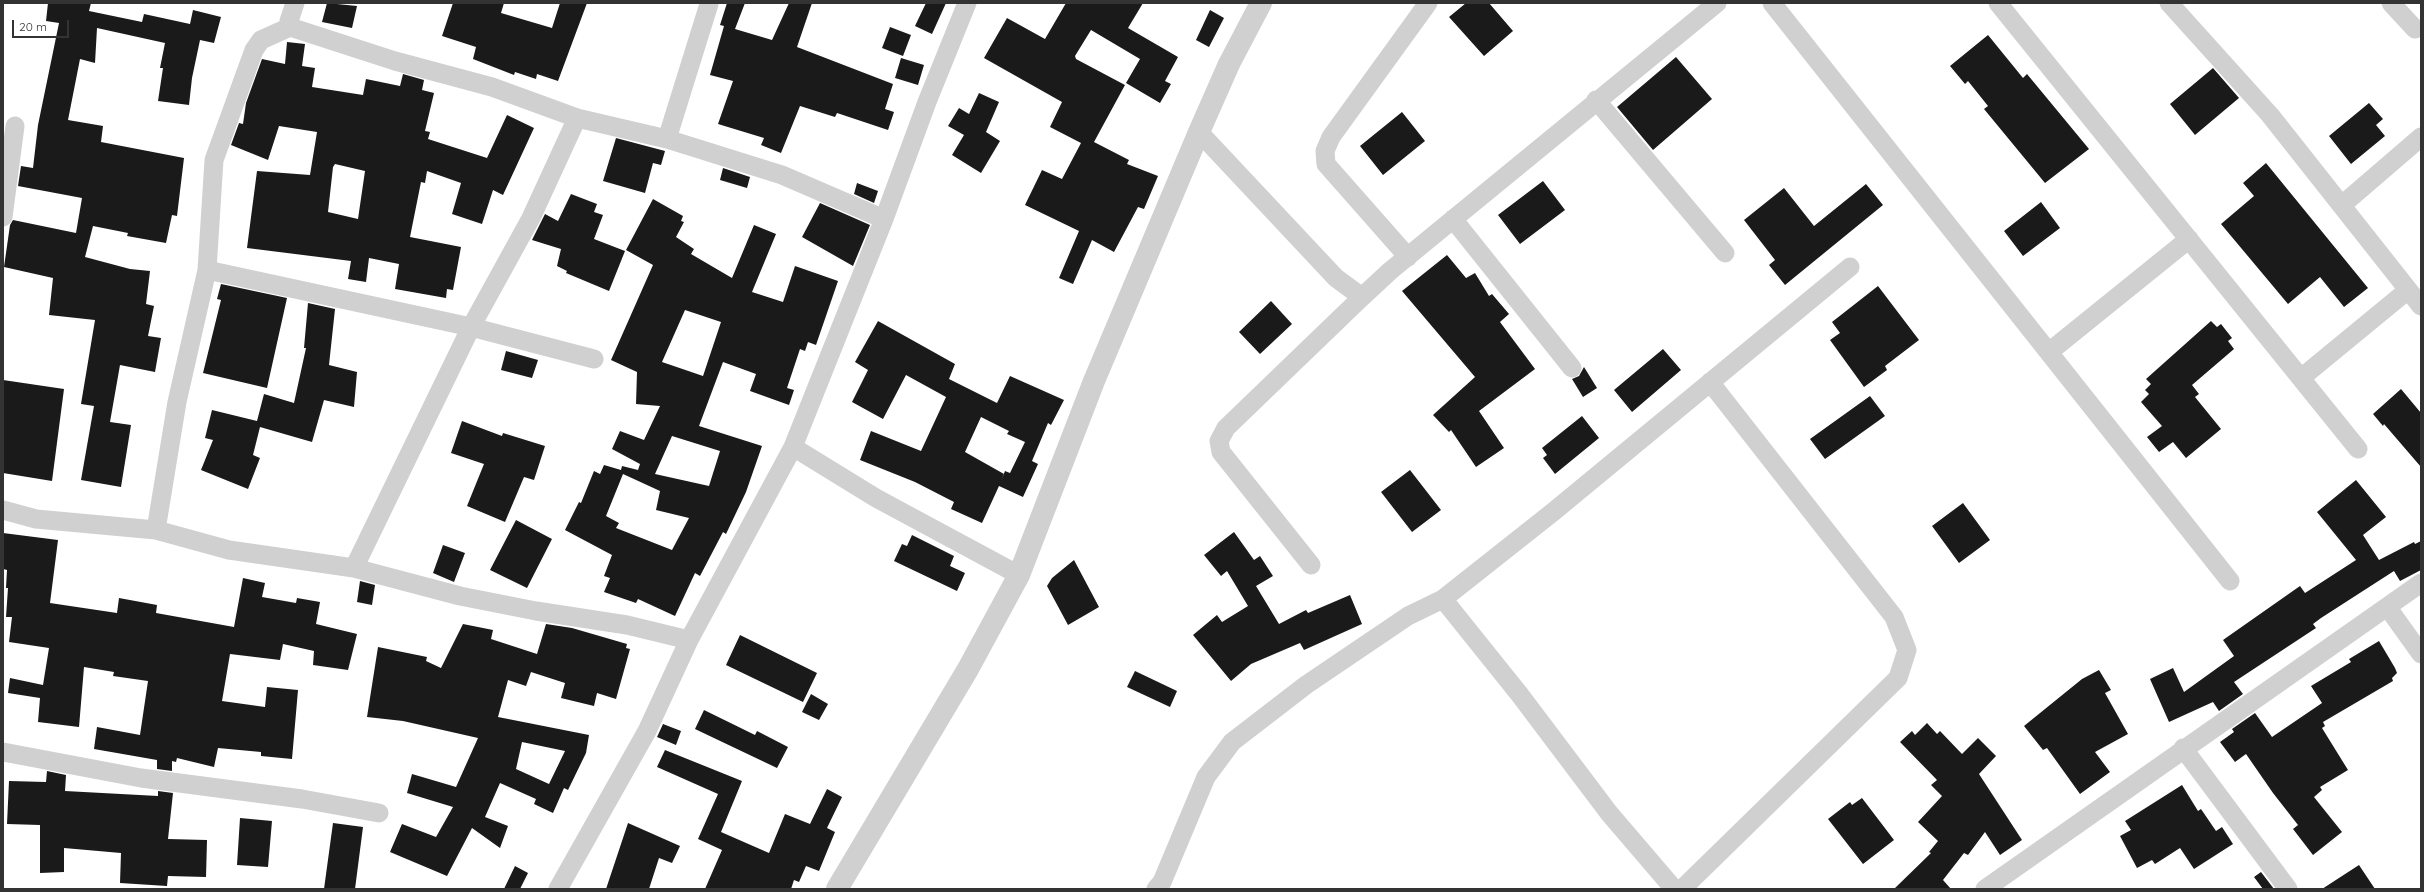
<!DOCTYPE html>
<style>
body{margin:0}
#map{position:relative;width:2424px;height:892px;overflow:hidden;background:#fff;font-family:Quicksand,sans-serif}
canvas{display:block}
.frame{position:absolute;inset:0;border:4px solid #333;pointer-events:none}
.scale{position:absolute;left:12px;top:20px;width:57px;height:18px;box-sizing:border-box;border:2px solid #333;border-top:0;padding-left:5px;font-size:12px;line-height:14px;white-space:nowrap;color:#333;-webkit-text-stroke:3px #fff;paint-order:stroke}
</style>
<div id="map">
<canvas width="2424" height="892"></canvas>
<div class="frame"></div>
<div class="scale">20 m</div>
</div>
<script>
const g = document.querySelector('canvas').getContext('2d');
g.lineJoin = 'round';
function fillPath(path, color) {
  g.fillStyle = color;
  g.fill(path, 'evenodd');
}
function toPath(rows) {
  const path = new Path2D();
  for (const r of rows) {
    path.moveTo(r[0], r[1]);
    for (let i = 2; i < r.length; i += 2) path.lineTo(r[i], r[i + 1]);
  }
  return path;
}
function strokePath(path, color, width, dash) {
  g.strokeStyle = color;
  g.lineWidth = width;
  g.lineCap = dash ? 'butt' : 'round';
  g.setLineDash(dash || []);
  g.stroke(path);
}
fillPath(toPath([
 [48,3,91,3,89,11,142,22,144,14,190,24,193,10,221,17,214,43,200,40,192,78,189,105,158,101,163,68,160,68,165,43,97,28,95,63,80,59,68,120,103,126,101,142,184,158,177,216,172,215,166,243,127,236,128,233,93,226,85,257,130,269,150,271,146,304,154,306,148,336,161,338,155,372,120,365,110,422,131,425,121,487,81,480,94,406,81,404,95,320,49,315,53,278,4,267,10,225,13,220,76,233,82,198,18,186,21,166,33,168,38,125,59,23,46,21],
 [327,3,357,6,352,28,322,22],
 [453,3,504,3,501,13,552,28,560,3,587,3,558,81,537,74,536,79,515,72,514,75,473,59,476,47,442,36],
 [727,3,745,3,735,29,772,40,789,3,812,3,797,47,893,84,885,109,894,112,888,130,837,113,835,117,800,106,781,153,761,145,764,138,718,124,733,81,710,75,724,26,720,25],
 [926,3,946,3,932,34,915,26],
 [1066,3,1143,3,1128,28,1178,57,1165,81,1171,84,1160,103,1126,83,1140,59,1091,30,1075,56,1076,59,1125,85,1094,142,1129,160,1127,164,1158,176,1144,209,1138,207,1114,252,1092,240,1073,284,1059,278,1079,231,1025,205,1042,170,1062,179,1081,143,1050,127,1062,102,984,58,1007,18,1045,39],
 [1466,3,1489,3,1513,31,1484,56,1449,17],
 [1210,10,1224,18,1209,47,1196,40],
 [890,27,911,35,903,56,882,48],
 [1988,35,2023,78,2027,74,2089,149,2045,183,1984,109,1988,106,1968,81,1965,84,1950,66],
 [287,42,305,44,302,66,315,68,312,87,363,95,366,79,400,86,403,74,424,80,422,90,434,93,425,131,430,132,428,139,487,158,507,115,534,128,503,195,493,190,482,224,452,214,461,183,427,171,425,183,421,182,410,237,461,247,453,290,447,289,446,298,395,289,399,264,369,258,366,282,348,279,351,261,247,248,257,171,310,175,317,132,279,126,268,160,231,145,239,123,243,124,246,103,262,59,285,64],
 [335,164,365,171,358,219,328,212,333,167],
 [1676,57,1712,99,1653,150,1617,107],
 [901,58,924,65,918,85,895,78],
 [2213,68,2239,98,2195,135,2170,104],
 [979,93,999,102,986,132,1000,141,981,173,952,155,964,135,948,126,959,108,969,114],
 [2369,103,2383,119,2376,125,2385,136,2351,164,2329,136],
 [1402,112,1425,141,1383,175,1360,146],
 [616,138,665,151,661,165,653,163,645,193,603,181],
 [2266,163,2368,288,2344,307,2320,277,2288,304,2221,224,2254,196,2243,183],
 [723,168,750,177,747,188,720,180],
 [1543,181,1565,210,1520,244,1498,215],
 [857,183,878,191,874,203,854,194],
 [1866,184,1883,205,1785,285,1769,265,1775,260,1744,220,1784,188,1814,226],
 [571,194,597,204,594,212,603,215,594,239,625,251,609,291,566,273,567,271,557,266,561,249,532,240,545,214,558,221],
 [653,199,683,216,681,221,684,222,676,237,694,249,691,254,732,278,754,225,776,234,752,292,783,302,795,266,838,281,816,345,808,342,805,351,800,349,787,388,794,390,789,405,750,391,756,374,723,362,699,426,762,446,746,492,726,534,723,532,700,576,695,573,675,616,638,599,636,603,604,592,610,578,604,576,612,555,565,530,579,502,581,503,594,471,600,474,604,465,621,470,622,466,638,470,640,464,612,449,620,431,644,440,660,406,636,404,637,372,611,360,653,265,626,250],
 [685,310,721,322,703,376,662,362],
 [672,436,720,451,709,486,655,474],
 [623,474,660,491,656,510,689,518,672,550,616,528,619,523,606,516],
 [2041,202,2060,228,2023,256,2004,231],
 [820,203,870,225,853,266,802,237],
 [1447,255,1466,278,1475,273,1489,296,1492,294,1509,314,1500,322,1535,369,1479,411,1504,448,1476,467,1451,430,1449,432,1433,415,1475,377,1402,291],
 [221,284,287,298,267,388,203,373,221,300,217,299],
 [1878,286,1919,340,1885,366,1887,370,1864,387,1830,340,1840,333,1832,322],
 [1271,301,1292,324,1260,354,1239,332],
 [308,303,335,309,329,365,357,372,354,407,324,400,312,442,260,427,253,455,260,458,248,489,201,470,213,440,205,438,212,410,257,421,264,394,294,403,306,348,304,348],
 [878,321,955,364,949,379,997,403,1010,376,1064,400,1051,425,1048,423,1032,461,1038,464,1023,497,999,486,982,523,951,509,954,502,915,482,860,460,871,431,921,451,946,397,906,375,883,419,852,402,868,370,855,362],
 [981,417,1009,431,1007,434,1025,442,1010,473,1005,471,1001,481,1004,474,965,452],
 [2211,321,2217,327,2221,324,2232,338,2228,341,2234,349,2192,385,2199,394,2195,397,2221,429,2186,458,2173,442,2159,452,2147,437,2162,426,2141,402,2149,394,2145,390,2151,384,2146,379],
 [1663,349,1681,370,1632,412,1614,390],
 [506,351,538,360,532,378,501,370],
 [1584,367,1597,388,1583,397,1572,379,1579,376],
 [3,380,64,389,52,481,3,473],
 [2401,389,2421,413,2421,467,2384,424,2383,426,2373,414],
 [1870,396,1885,416,1825,459,1810,439],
 [1582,416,1599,438,1555,474,1543,458,1547,455,1542,448],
 [462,421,502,436,503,433,545,446,534,480,524,477,505,522,467,506,484,464,451,453],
 [1410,470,1441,510,1412,532,1381,492],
 [2356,480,2386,517,2363,535,2379,560,2414,542,2415,544,2421,541,2421,570,2400,581,2394,571,2321,618,2313,624,2316,628,2234,682,2243,694,2219,711,2213,702,2169,722,2150,679,2173,668,2184,692,2234,656,2223,640,2300,586,2305,593,2356,560,2317,512],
 [1963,503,1990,540,1959,563,1932,526],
 [516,520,552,539,527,588,490,570],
 [1234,532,1254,560,1260,556,1273,576,1256,586,1279,624,1306,610,1308,613,1350,595,1362,624,1304,650,1300,643,1251,664,1231,681,1193,635,1217,615,1222,622,1248,606,1227,571,1221,576,1204,555],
 [3,533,58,540,50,603,117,613,119,598,157,605,156,613,234,627,243,578,265,583,262,597,296,603,297,598,320,602,316,624,357,634,348,670,313,665,314,651,283,644,280,660,230,654,222,701,265,707,267,687,298,690,292,759,261,756,261,752,218,748,214,767,177,758,176,762,172,761,172,771,157,769,157,760,94,749,97,727,140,735,148,681,113,676,114,672,84,667,79,727,38,722,40,698,8,693,10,678,43,685,49,648,9,642,12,617,6,617,8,588,6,588,7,570,3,569],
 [912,535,954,556,950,566,965,573,957,591,894,561,902,544,907,546],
 [443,545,465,553,454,582,433,573],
 [1074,560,1099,607,1068,625,1047,586,1052,578],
 [360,581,375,585,372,605,357,602],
 [463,624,493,630,491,639,537,654,546,624,572,628,627,644,626,648,630,649,616,699,597,693,594,706,561,698,565,683,531,672,526,686,508,680,498,717,589,735,586,753,568,790,564,788,553,813,534,804,536,799,500,783,485,817,508,826,500,848,472,828,447,876,390,852,402,824,436,837,453,807,407,793,412,774,456,787,478,738,403,721,367,717,378,647,427,657,426,661,441,668],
 [522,742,565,751,549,784,516,769],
 [740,635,817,673,803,702,726,665],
 [2379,641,2395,668,2397,673,2392,678,2393,681,2323,722,2325,726,2322,728,2348,770,2320,787,2322,790,2314,797,2342,832,2313,855,2293,829,2298,825,2273,793,2246,754,2235,762,2220,742,2234,732,2232,729,2255,713,2272,737,2322,703,2311,686,2351,662,2349,659],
 [2099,670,2111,690,2105,693,2128,734,2095,752,2110,772,2080,794,2047,748,2043,750,2024,726,2082,679],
 [1135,671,1177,691,1170,707,1127,687],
 [811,694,828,704,819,720,802,712],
 [704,710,755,735,757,731,788,747,777,768,695,729],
 [1927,723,1937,734,1940,731,1962,754,1978,738,1996,756,1979,774,2022,840,2000,855,1985,832,1968,855,1964,853,1943,880,1951,889,1894,889,1931,853,1929,852,1938,841,1918,822,1942,796,1931,785,1937,780,1900,742,1912,731,1915,735],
 [663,724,681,731,676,745,657,737],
 [665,750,742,781,721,832,769,853,785,814,810,824,827,789,842,797,827,828,835,832,819,871,806,866,799,882,794,880,791,889,705,889,722,850,698,839,718,794,657,767],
 [47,771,66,775,65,791,158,796,158,791,173,793,168,839,207,840,206,877,168,876,167,886,120,883,121,853,64,848,64,872,40,873,40,825,7,824,9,781,46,782],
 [2182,785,2198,811,2201,809,2216,831,2222,827,2233,844,2194,869,2180,848,2155,864,2152,860,2137,868,2120,836,2131,830,2125,821],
 [1862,798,1894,840,1863,864,1828,819,1850,802,1852,805],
 [240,818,272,821,268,867,237,865],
 [333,823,363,827,355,889,324,889],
 [628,823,680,846,672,863,659,858,649,889,606,889],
 [2359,865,2375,889,2322,889],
 [515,866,528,873,520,889,504,889],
 [2261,872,2274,889,2263,889,2254,877]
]), '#1a1a1a');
strokePath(toPath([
 [1772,3,2230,581],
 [1998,3,2358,449],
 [2169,3,2270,115,2421,306],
 [2391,3,2415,29],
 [290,27,395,61,492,87,577,118,667,139,782,175,884,219],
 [1596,100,1725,253],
 [1199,132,1336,278,1362,297,1390,271,1717,3],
 [667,139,709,4],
 [2342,205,2421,137],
 [3,217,15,126],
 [1453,219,1572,368],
 [1408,257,1326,164,1325,151,1331,137,1428,3],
 [207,270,471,327,594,359],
 [2049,352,2189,239],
 [2301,378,2408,290],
 [793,447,876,498,1019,575],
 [3,510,36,519,156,530,229,550,354,568,460,596,536,611,627,625,689,640],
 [156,530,177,402,207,270,214,160,254,50,261,40,290,27,289,21,295,3],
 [1311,565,1221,452,1219,441,1226,428,1362,297],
 [354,568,471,327,531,218,577,118],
 [1443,599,1553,512,1850,267],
 [2388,608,2421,654],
 [2183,748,2288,889],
 [3,752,141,778,302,799,379,813],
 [558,889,647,731,689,640,793,447,884,219,927,102,967,3],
 [1156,889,1162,882,1206,777,1232,742,1306,685,1408,616,1443,599,1520,695,1609,813,1674,889],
 [1682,889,1898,678,1907,650,1894,617,1710,382],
 [1985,889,2421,583]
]), '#d0d0d0', 19);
strokePath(toPath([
 [837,889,968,669,1019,575,1094,381,1199,132,1229,64,1261,3]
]), '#d0d0d0', 22);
</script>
